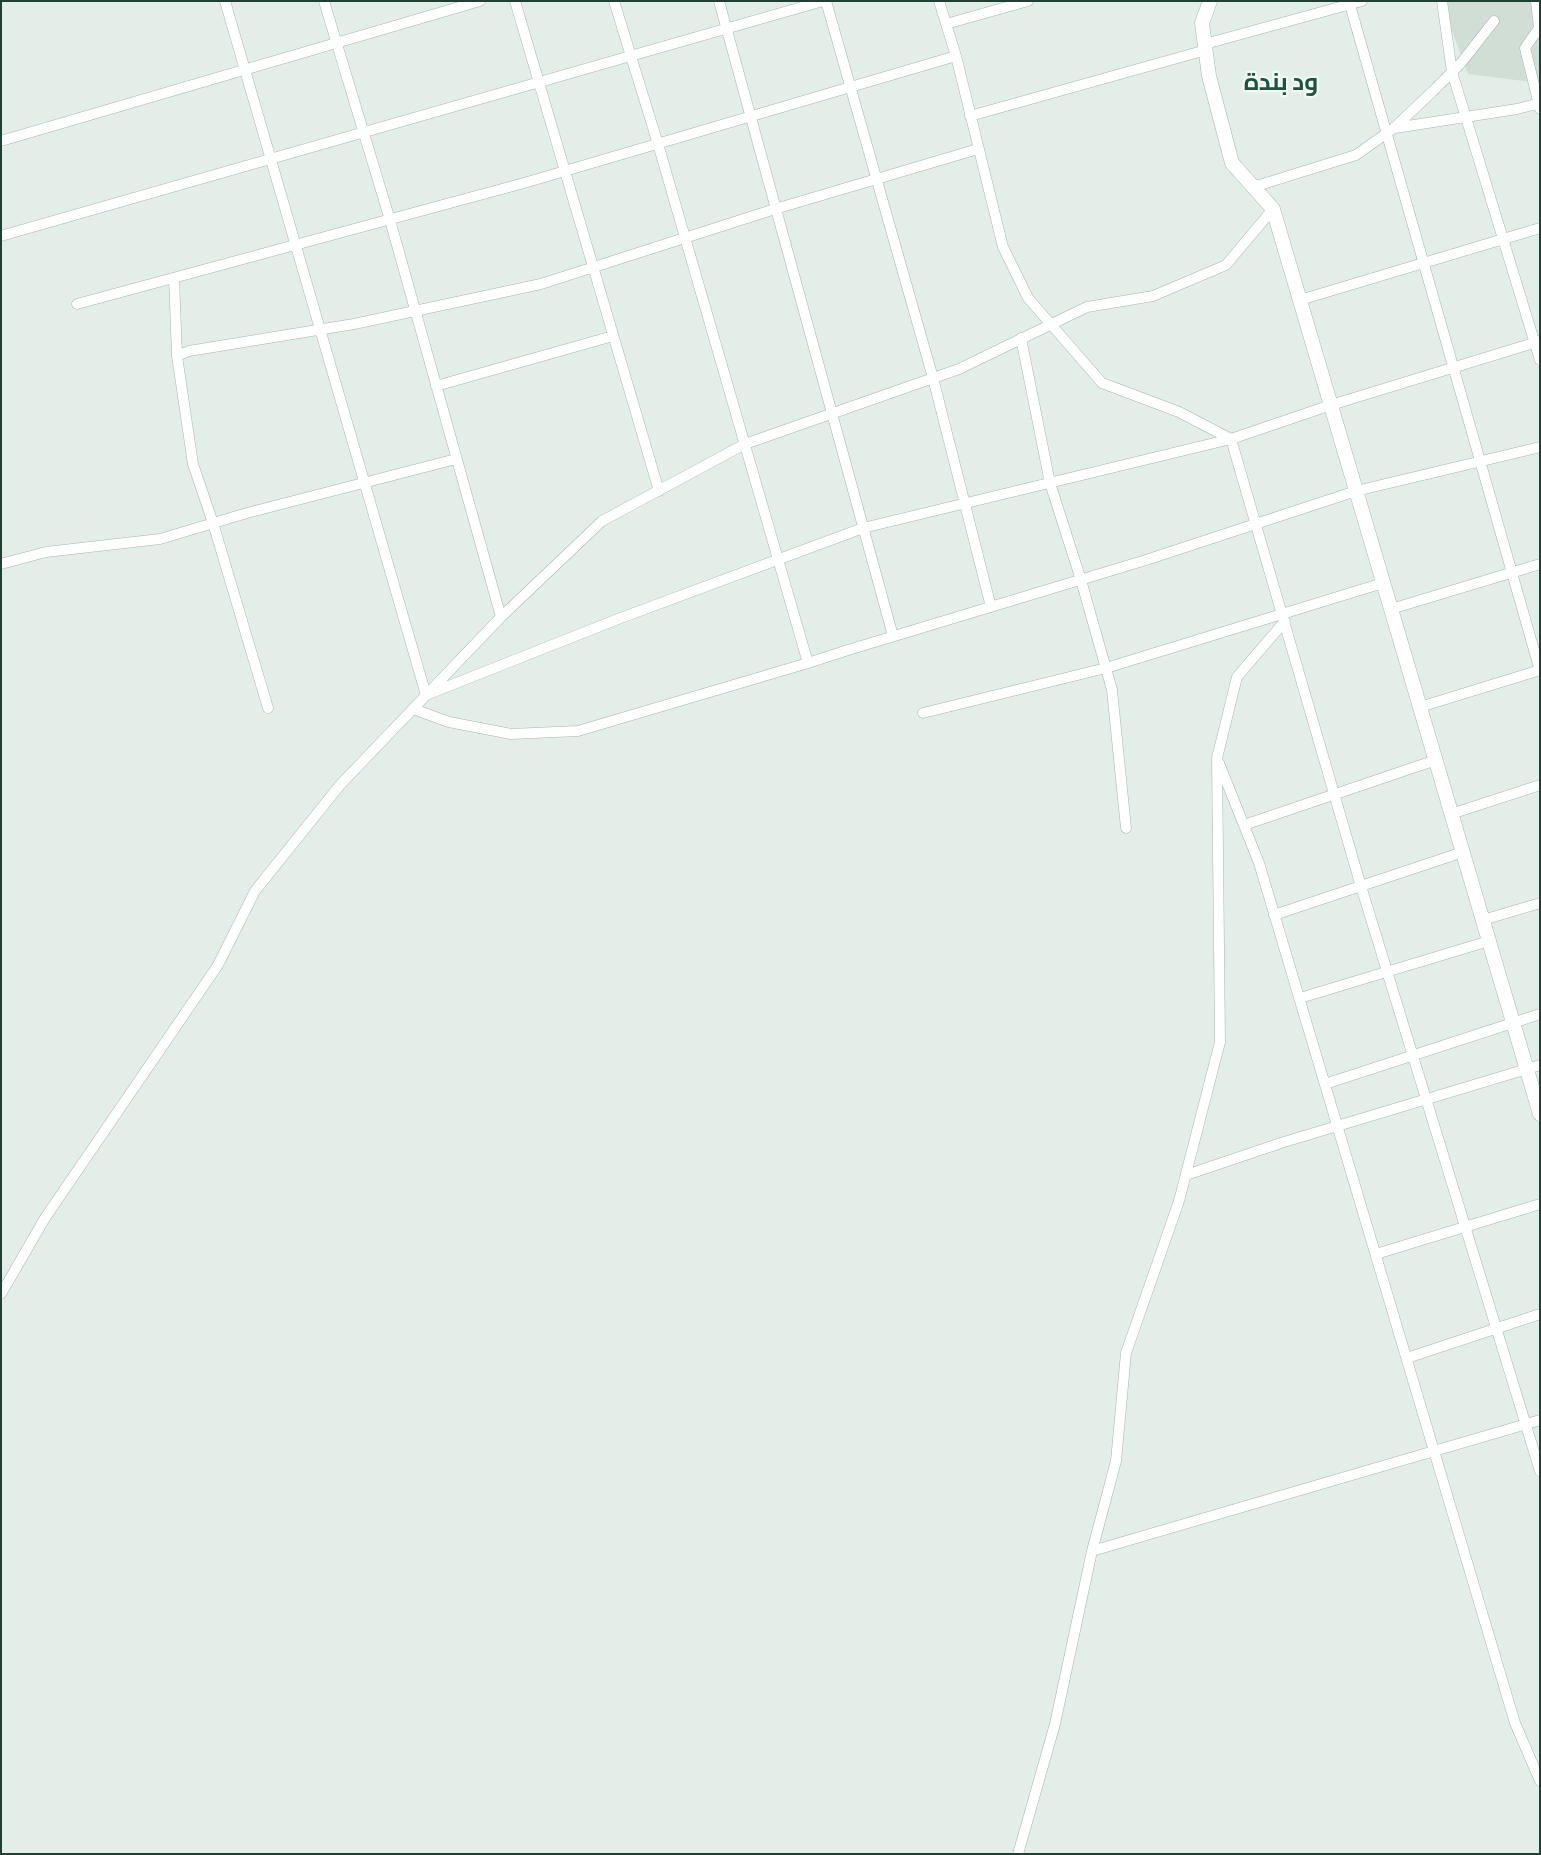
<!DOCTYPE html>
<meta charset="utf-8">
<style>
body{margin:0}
#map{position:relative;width:1541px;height:1855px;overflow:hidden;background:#e2eee7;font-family:Commissioner,sans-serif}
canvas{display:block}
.frame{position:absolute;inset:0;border:2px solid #214035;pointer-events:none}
</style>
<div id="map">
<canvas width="1541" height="1855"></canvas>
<div class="frame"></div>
</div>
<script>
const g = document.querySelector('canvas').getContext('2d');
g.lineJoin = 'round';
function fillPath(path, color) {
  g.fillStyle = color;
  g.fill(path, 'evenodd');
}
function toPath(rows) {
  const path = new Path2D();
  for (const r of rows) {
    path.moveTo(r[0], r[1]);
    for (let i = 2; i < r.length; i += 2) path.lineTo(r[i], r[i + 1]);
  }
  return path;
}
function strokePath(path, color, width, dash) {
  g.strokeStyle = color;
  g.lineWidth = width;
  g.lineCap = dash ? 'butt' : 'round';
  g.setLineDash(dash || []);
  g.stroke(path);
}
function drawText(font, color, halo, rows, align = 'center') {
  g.font = font + ' Commissioner,Cairo,sans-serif';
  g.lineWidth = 4.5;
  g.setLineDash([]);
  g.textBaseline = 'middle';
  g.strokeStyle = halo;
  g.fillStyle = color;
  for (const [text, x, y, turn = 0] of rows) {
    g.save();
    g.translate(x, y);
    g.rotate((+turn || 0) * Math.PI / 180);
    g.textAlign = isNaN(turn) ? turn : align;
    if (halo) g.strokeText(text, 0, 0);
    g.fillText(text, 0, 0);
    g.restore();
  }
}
fillPath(toPath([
 [1441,1,1540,1,1540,83,1468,74]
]), '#d0ded6');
const minor = toPath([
 [225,1,426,695,618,619,863,528,1231,439,1331,405,1540,341],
 [324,1,390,220,501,617],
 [515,1,659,491],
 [614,1,658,144,808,663],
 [719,1,893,636],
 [826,1,933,378,991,607],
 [939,1,956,56,1003,247,1028,298,1102,383,1179,412,1231,439,1360,883,1540,1471],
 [1442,1,1452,72,1540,360],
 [1536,1,1539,28,1525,48,1540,109],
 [1350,5,1540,671],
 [946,24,1028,1],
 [1205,44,1362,1],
 [970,116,1206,50],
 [1395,128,1517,109,1540,103],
 [1,141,480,1],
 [1253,187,1356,155,1394,128,1432,92,1461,63,1494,21],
 [1,236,823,1],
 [174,278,177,356,193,464,213,523,268,708],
 [1300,300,1540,228],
 [77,304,524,183,956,56],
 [1021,338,1050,483,1081,580,1112,690,1126,828],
 [177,356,189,351,354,324,541,284,775,209,978,149],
 [436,386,613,336],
 [1,564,46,552,160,539,247,513,456,459],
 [1391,609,1540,564],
 [1420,707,1540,670],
 [413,709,449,722,511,734,578,731,808,663,848,650,1146,560,1356,491,1540,447],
 [923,713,1106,668,1383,583],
 [1219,763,1259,863,1515,1723,1540,1781],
 [1451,814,1540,785],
 [1244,825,1436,760],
 [1274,915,1463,852],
 [1483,920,1540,903],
 [1300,998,1489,941],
 [1325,1084,1540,1014],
 [1186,1175,1284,1142,1540,1065],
 [1376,1254,1540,1204],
 [1,1294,45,1218,218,965,255,891,340,785,501,617,602,521,745,444,959,369,1087,307,1153,296,1226,265,1273,209],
 [1407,1358,1540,1314],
 [1092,1551,1540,1420],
 [1018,1854,1055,1724,1092,1551,1116,1461,1126,1353,1179,1201,1220,1042,1217,758,1237,677,1285,621]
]);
const tertiary = toPath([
 [1210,1,1202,23,1209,76,1232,163,1273,209,1540,1114]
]);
strokePath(minor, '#a4b6ae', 11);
strokePath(tertiary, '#a4b6ae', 15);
strokePath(minor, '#fff', 10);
strokePath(tertiary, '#fff', 14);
drawText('bold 24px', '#1b5441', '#f3faf6', [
 ["ود بندة",1281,82]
]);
</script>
